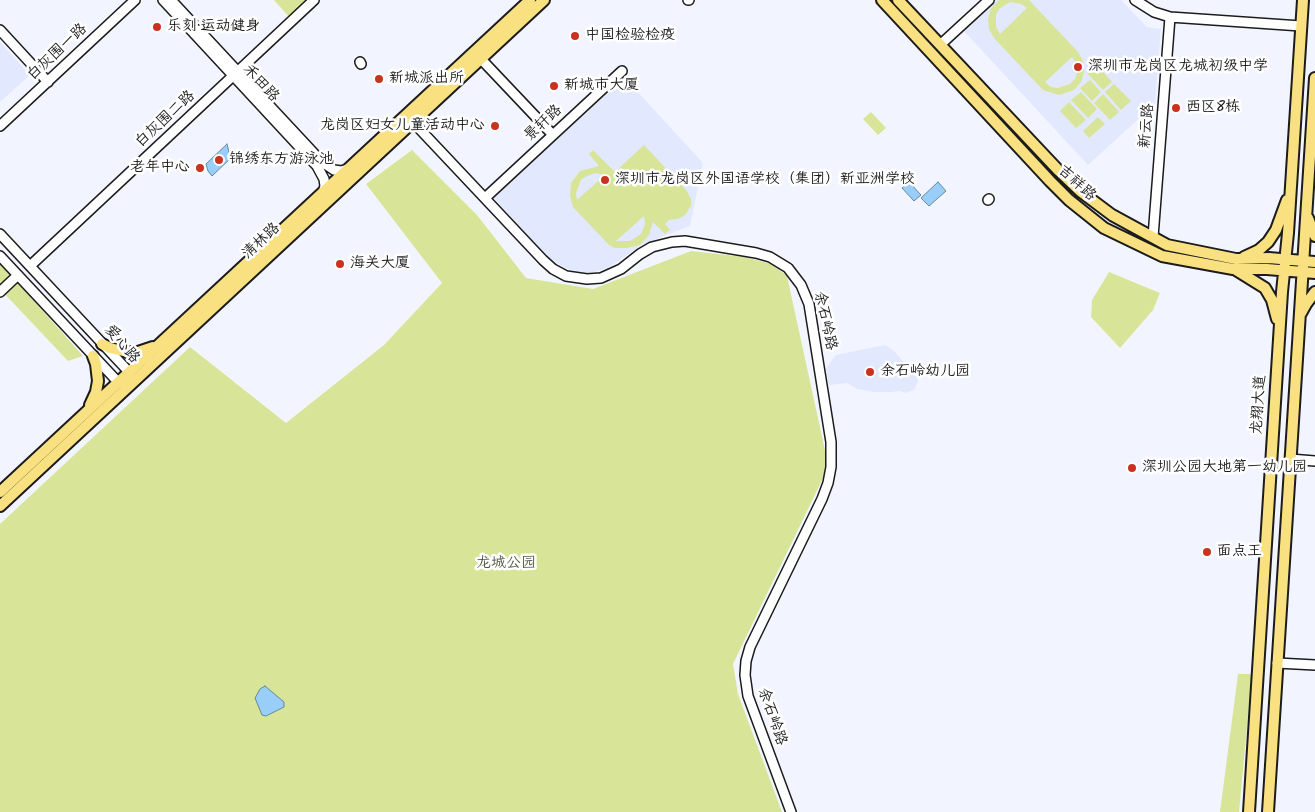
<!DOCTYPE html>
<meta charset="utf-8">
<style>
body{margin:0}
canvas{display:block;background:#f2f5ff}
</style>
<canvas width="1315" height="812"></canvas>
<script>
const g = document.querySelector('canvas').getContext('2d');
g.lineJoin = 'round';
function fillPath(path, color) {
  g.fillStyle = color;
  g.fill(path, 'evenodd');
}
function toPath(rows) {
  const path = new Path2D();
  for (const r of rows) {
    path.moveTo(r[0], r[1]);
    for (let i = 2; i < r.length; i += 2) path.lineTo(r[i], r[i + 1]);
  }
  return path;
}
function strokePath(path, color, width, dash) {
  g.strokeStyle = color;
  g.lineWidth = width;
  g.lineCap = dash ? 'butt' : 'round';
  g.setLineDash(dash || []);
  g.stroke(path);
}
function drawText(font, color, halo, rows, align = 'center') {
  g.font = font + ' Kalam,"LXGW WenKai TC",sans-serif';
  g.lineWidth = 5;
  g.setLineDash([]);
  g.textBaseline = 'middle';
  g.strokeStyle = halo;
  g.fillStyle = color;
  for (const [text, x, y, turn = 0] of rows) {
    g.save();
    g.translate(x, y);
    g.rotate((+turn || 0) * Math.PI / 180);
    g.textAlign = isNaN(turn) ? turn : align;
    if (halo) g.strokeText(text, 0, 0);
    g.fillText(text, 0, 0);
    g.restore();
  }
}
fillPath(toPath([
 [995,0,1121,0,1147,27,1161,29,1155,104,1088,165,963,30],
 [0,42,30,75,0,102],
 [623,76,703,163,690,226,643,244,608,268,590,273,571,270,563,267,547,256,493,197],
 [885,345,894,351,917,377,918,381,914,390,905,393,900,391,891,392,875,392,857,389,847,383,829,385,826,368,836,355]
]), '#e2e9ff');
fillPath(toPath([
 [274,0,309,0,290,18],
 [999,0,1029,0,1078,52,1083,61,1084,72,1081,82,1074,90,1059,95,1043,90,994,38,989,29,988,19,991,8],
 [1010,2,1021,4,1027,8,1000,34,996,27,996,15,999,9],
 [1072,57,1076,63,1077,71,1075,79,1070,84,1058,88,1051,87,1045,82],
 [1096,64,1112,82,1103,90,1087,73],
 [1090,80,1101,92,1092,101,1080,88],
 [1114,84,1131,101,1121,110,1105,92],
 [1081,92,1097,109,1088,118,1071,100],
 [1103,94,1119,112,1110,120,1094,103],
 [1069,102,1086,120,1076,128,1060,111],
 [871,112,886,128,878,135,863,119],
 [1098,117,1105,124,1089,138,1083,131],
 [644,145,687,191,691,199,691,206,685,215,678,219,669,220,665,224,670,230,665,234,653,222,649,235,640,245,627,248,615,248,609,245,573,207,570,196,571,183,580,171,599,166,589,154,593,150,615,172],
 [595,173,605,175,577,200,576,193,581,180,585,177],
 [644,216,645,224,641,234,630,241,616,241],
 [412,150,477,215,526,278,593,289,691,251,745,257,771,264,787,276,826,455,824,476,733,664,738,694,782,812,0,812,0,524,190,347,286,423,384,345,442,283,366,184],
 [0,263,83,356,68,361,0,289],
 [1109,272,1160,293,1153,310,1120,348,1091,317,1092,300],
 [1238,674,1252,674,1239,812,1220,812]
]), '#d8e598');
const water = toPath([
 [227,144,229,152,232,157,212,176,208,171,206,164,227,144],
 [909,182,921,195,914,201,902,188,909,182],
 [938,182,946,191,929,206,921,198,938,182],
 [265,686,284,702,284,707,266,716,262,715,255,698,260,689,265,686]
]);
fillPath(water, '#98cef7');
strokePath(water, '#66879f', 1);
const minor = toPath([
 [163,0,317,166,324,179,325,186,323,193],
 [171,0,322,162,334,170,341,171,348,169],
 [688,0,689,0],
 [1135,0,1154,12,1170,17,1301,26],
 [0,30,48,82],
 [940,45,989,0],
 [481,59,553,135],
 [360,62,361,64],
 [413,122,543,260,553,269,566,276,587,279,601,278,621,269,640,254,652,247,672,242,685,241,756,253,770,257,788,268,801,285,809,304,831,442,831,467,828,483,822,499,750,647,746,661,745,675,748,696,791,812],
 [0,126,135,0],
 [485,198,622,71],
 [988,200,989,199],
 [0,234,129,372,130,378],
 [1153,237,1170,17],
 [0,256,118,382,124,383],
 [30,266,314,0],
 [0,292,18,275],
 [1290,459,1315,461],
 [1277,663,1315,665]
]);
const major = toPath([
 [882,0,1050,181,1069,200,1104,228,1162,256,1233,269,1267,269,1315,273],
 [898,0,1059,171,1080,191,1112,215,1167,245,1236,259,1269,258,1315,262],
 [1308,218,1315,236],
 [1244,257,1259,250,1268,242,1276,230,1287,200],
 [1236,270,1265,288,1272,300,1277,319],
 [1301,313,1306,304,1315,292],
 [102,344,110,348,127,352,138,352,153,347],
 [90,405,96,392,98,381,96,364,93,356],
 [0,492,530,0],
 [0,506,544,0],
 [1249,812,1282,292,1288,233,1303,0],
 [1268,812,1315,78]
]);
strokePath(minor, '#1c1c1c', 12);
strokePath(major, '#1c1c1c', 14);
strokePath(minor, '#fff', 9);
strokePath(major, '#f9e181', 10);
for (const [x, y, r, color] of [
 [157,27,5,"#c8321e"],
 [575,36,5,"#c8321e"],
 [1078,67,5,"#c8321e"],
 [379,79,5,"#c8321e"],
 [554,86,5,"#c8321e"],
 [1176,108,5,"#c8321e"],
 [495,126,5,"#c8321e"],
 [219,160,5,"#c8321e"],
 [200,168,5,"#c8321e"],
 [605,180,5,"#c8321e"],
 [340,264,5,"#c8321e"],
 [870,372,5,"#c8321e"],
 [1132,468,5,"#c8321e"],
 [1207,552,5,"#c8321e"]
]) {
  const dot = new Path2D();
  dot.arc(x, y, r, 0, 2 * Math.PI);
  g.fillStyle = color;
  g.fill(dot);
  strokePath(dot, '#fff', 2);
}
drawText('15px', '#1c1c1c', '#fff', [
 ["乐刻·运动健身",167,27],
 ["中国检验检疫",585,36],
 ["深圳市龙岗区龙城初级中学",1088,67],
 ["新城派出所",389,79],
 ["新城市大厦",564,86],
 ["西区8栋",1186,108],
 ["龙岗区妇女儿童活动中心",485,126,"right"],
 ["锦绣东方游泳池",229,160],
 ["老年中心",190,168,"right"],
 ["深圳市龙岗区外国语学校（集团）新亚洲学校",615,180],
 ["海关大厦",350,264],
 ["余石岭幼儿园",880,372],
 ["深圳公园大地第一幼儿园",1142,468],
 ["面点王",1217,552]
], 'left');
drawText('15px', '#1c1c1c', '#fff', [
 ["白灰围一路",58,53,-43],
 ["禾田路",260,84,47],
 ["白灰围二路",166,120,-43],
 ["景轩路",544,124,-43],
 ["新云路",1148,126,-85],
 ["吉祥路",1076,184,42],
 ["清林路",262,242,-43],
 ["余石岭路",824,321,78],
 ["爱心路",121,345,50],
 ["龙翔大道",1260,405,-86],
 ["余石岭路",771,717,71]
]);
drawText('15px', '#545841', '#fff', [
 ["龙城公园",506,564]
]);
</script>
